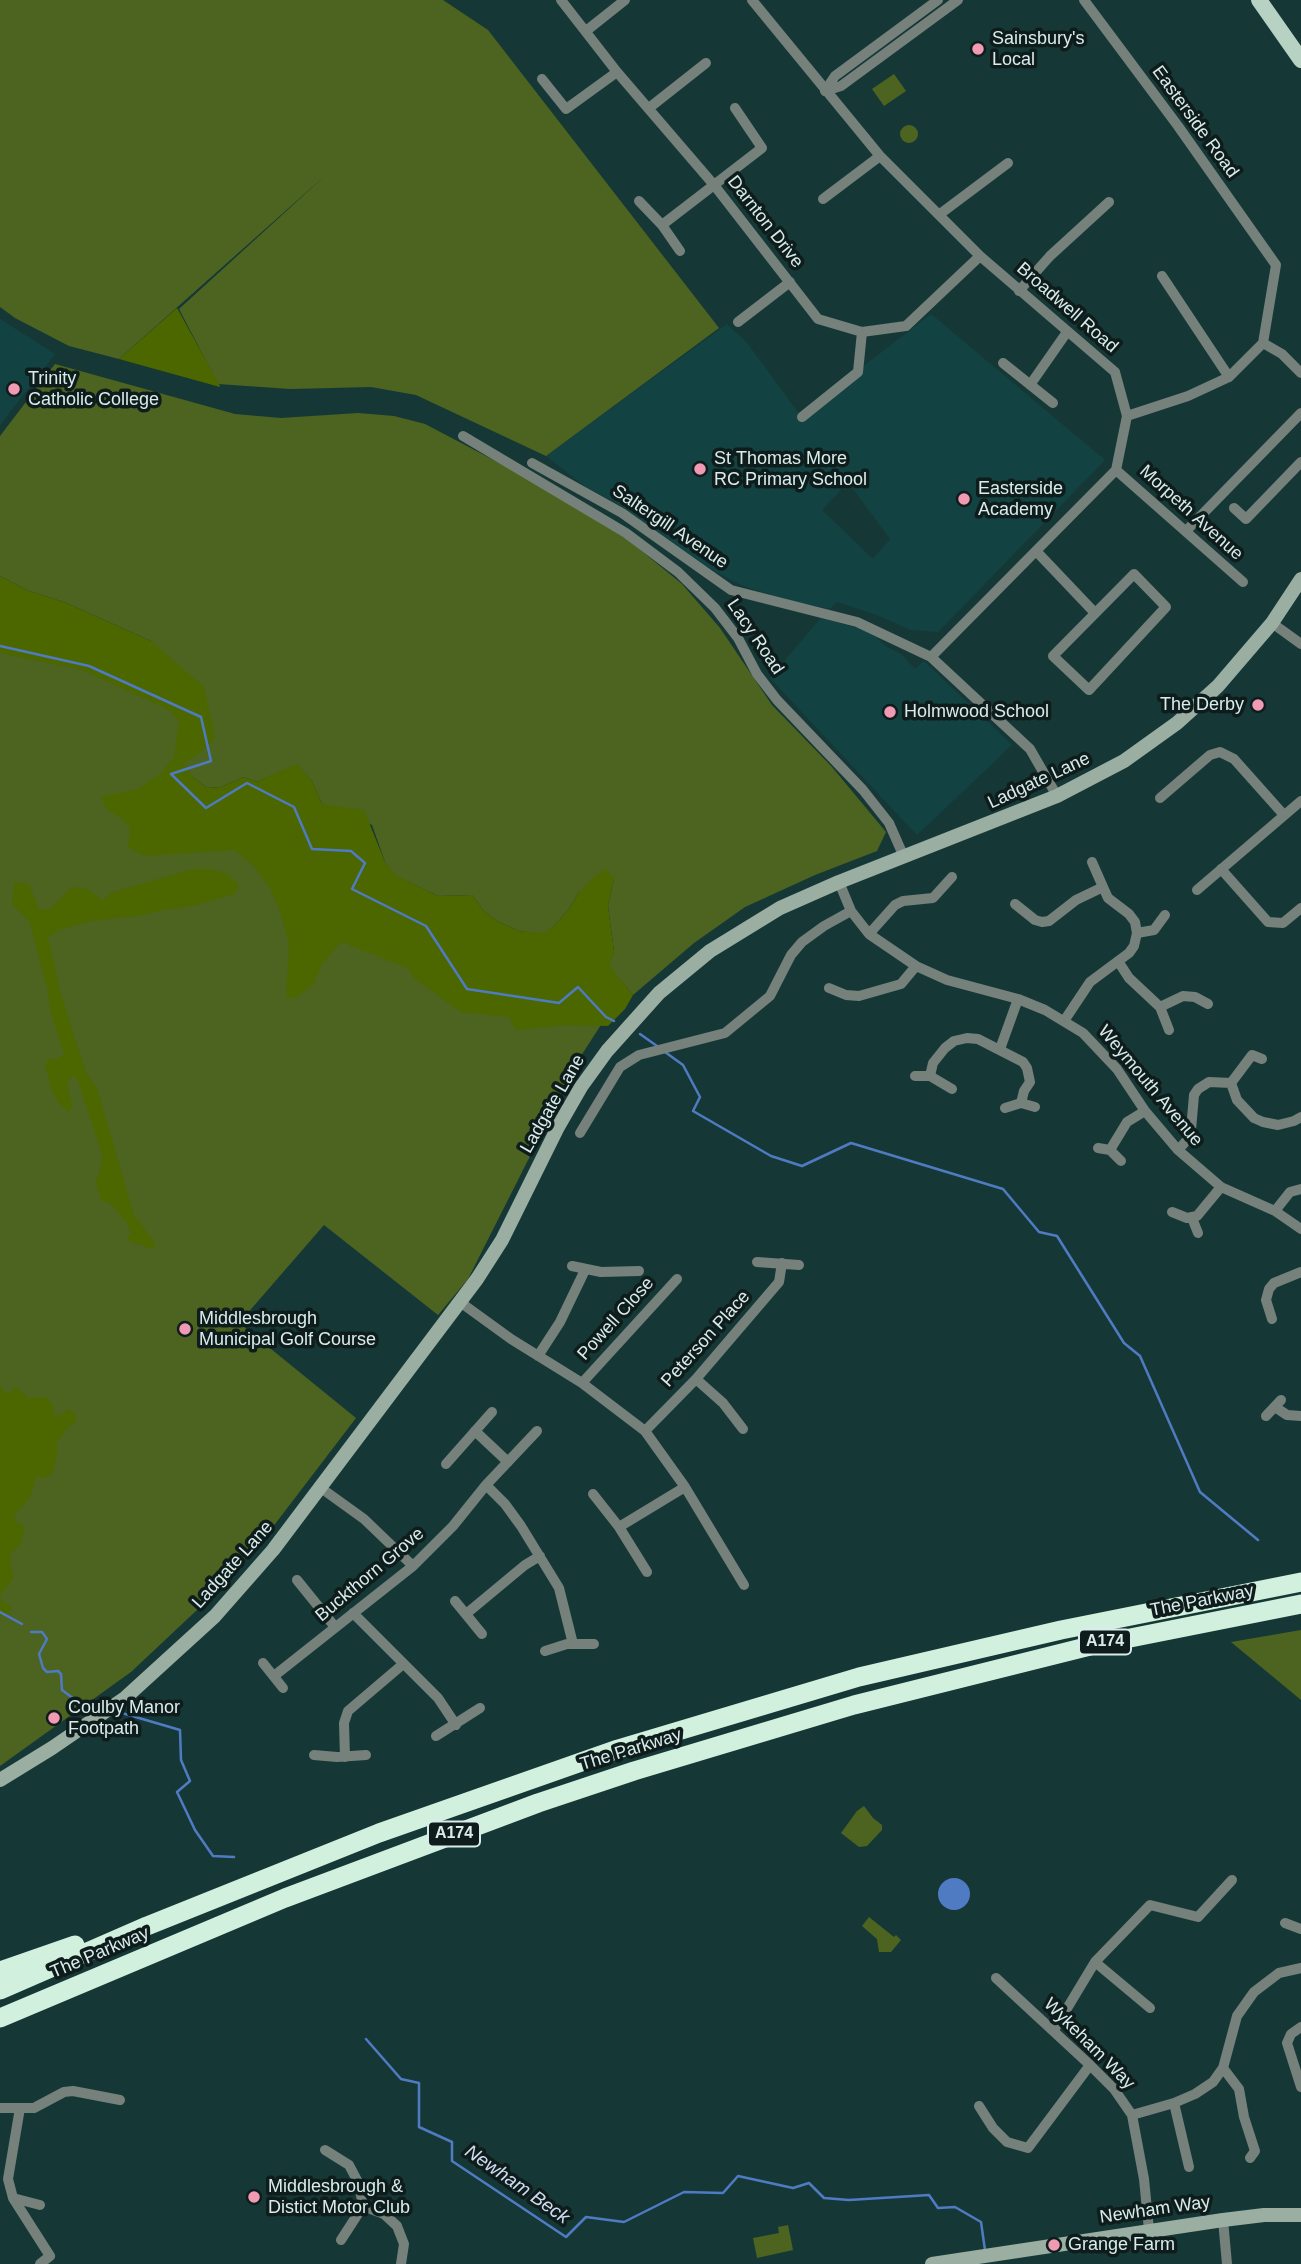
<!DOCTYPE html>
<style>
body{margin:0}
canvas{display:block;background:#153837}
</style>
<canvas width="1301" height="2264"></canvas>
<script>
const g = document.querySelector('canvas').getContext('2d');
g.lineJoin = 'round';
function fillPath(path, color) {
  g.fillStyle = color;
  g.fill(path, 'evenodd');
}
function toPath(rows) {
  const path = new Path2D();
  for (const r of rows) {
    if (r.length === 3) {
      path.moveTo(r[0] + r[2], r[1]);
      path.arc(r[0], r[1], r[2], 0, 2 * Math.PI);
      continue;
    }
    path.moveTo(r[0], r[1]);
    for (let i = 2; i < r.length; i += 2) path.lineTo(r[i], r[i + 1]);
  }
  return path;
}
function strokePath(path, color, width, dash) {
  g.strokeStyle = color;
  g.lineWidth = width;
  g.lineCap = dash ? 'butt' : 'round';
  g.setLineDash(dash || []);
  g.stroke(path);
}
function drawText(font, color, halo, rows, align = 'center') {
  g.font = font + ' Arial,sans-serif';
  g.lineWidth = 7;
  g.setLineDash([]);
  g.textBaseline = 'middle';
  g.strokeStyle = halo;
  g.fillStyle = color;
  for (const [text, x, y, turn = 0] of rows) {
    g.save();
    g.translate(x, y);
    g.rotate((+turn || 0) * Math.PI / 180);
    g.textAlign = isNaN(turn) ? turn : align;
    if (halo) g.strokeText(text, 0, 0);
    g.fillText(text, 0, 0);
    g.restore();
  }
}
fillPath(toPath([
 [931,314,1105,460,938,632,911,630,877,615,837,602,830,609,784,599,741,585,701,564,618,504,586,487,546,456,727,324,747,343,800,415],
 [848,482,890,539,873,559,822,510],
 [0,319,55,354,0,425],
 [821,618,862,629,876,637,885,646,901,654,915,669,924,661,1012,745,917,835,770,678]
]), '#124241');
fillPath(toPath([
 [0,0,443,0,488,30,719,328,546,456,416,395,371,387,290,389,218,384,179,309,327,174,119,359,69,346,15,318,0,307],
 [894,74,906,91,884,106,872,89],
 [909,134,9],
 [55,364,235,414,281,418,358,413,394,416,425,424,507,467,627,539,682,584,720,628,772,705,832,767,886,832,877,851,815,875,745,907,694,943,633,995,608,965,614,952,608,906,614,879,579,892,569,909,555,925,543,934,519,931,497,921,484,911,472,895,438,896,394,875,385,862,372,825,322,804,312,781,297,765,256,782,244,777,221,787,207,788,193,777,172,773,312,848,606,1017,579,1059,468,1279,438,1315,324,1225,239,1323,356,1418,272,1528,214,1594,131,1672,0,1766,0,646,151,641,64,602,29,591,0,576,0,436],
 [1301,1630,1301,1700,1231,1642],
 [864,1806,873,1818,882,1825,882,1830,867,1846,859,1847,841,1833,857,1811],
 [869,1917,894,1937,896,1935,901,1940,891,1952,879,1952,877,1939,862,1926],
 [788,2225,793,2250,757,2258,753,2238,779,2233,778,2227]
]), '#4d6320');
fillPath(toPath([
 [177,308,220,386,220,387,119,359],
 [0,576,29,591,64,602,151,641,204,687,215,738,198,754,183,764,193,777,207,788,221,787,244,777,256,782,297,764,312,781,322,804,364,810,385,862,395,875,438,896,472,895,484,911,497,921,519,931,543,933,555,925,569,909,579,892,594,877,606,869,614,879,608,906,614,952,609,965,633,995,625,1009,608,1026,566,1025,516,1030,509,1017,461,1012,415,979,408,968,341,942,322,964,313,985,295,998,286,998,289,943,280,912,270,888,251,863,234,850,145,856,128,848,130,828,120,817,107,810,101,797,138,789,160,774,174,757,179,721,169,710,82,670,0,653],
 [193,869,211,869,228,874,239,885,235,894,193,906,164,910,139,916,91,921,60,930,48,937,60,990,77,1045,87,1074,97,1088,134,1215,155,1243,152,1249,126,1240,131,1233,127,1223,110,1203,102,1201,95,1182,100,1171,102,1154,78,1081,72,1075,67,1084,72,1104,69,1113,60,1105,52,1091,45,1066,49,1059,57,1059,64,1054,50,1009,48,991,29,921,12,904,14,882,29,884,39,910,50,909,72,887,87,889,103,900,113,892],
 [0,1384,5,1394,16,1388,24,1393,27,1398,45,1397,52,1403,55,1416,61,1415,69,1409,77,1416,75,1423,66,1429,57,1443,57,1456,52,1474,45,1478,40,1476,36,1478,30,1497,14,1516,18,1524,24,1525,24,1529,20,1545,11,1553,10,1558,13,1578,2,1593,0,1600,12,1606,9,1612,0,1617]
]), '#4c6700');
fillPath(toPath([
 [954,1894,16]
]), '#4f7bc2');
strokePath(toPath([
 [0,646,89,666,201,717,211,761,171,774,206,808,247,783,294,807,312,849,351,851,365,863,352,889,426,926,467,989,559,1003,578,987,606,1017,614,1021],
 [640,1034,657,1046],
 [665,1052,683,1065,700,1097,693,1111,771,1156,802,1166,851,1143,1003,1189,1039,1232,1057,1236,1124,1343,1140,1356,1200,1492,1258,1540],
 [0,1612,22,1624],
 [31,1632,42,1632,47,1639,39,1654,43,1668,47,1672,58,1671,61,1674,62,1690,74,1699,102,1707],
 [115,1711,180,1730,181,1760,190,1781,177,1792,195,1830,213,1856,234,1857],
 [366,2039,401,2079,419,2083,419,2127,452,2142,452,2161,566,2237,586,2217,624,2222,684,2192,723,2193,738,2176,793,2188,809,2183,824,2198,849,2200,929,2195,938,2208,955,2207,981,2222,985,2250]
]), '#4f7bc2', 2.5);
strokePath(toPath([
 [561,0,617,72,714,185,818,319,862,332,906,326,980,256],
 [752,0,880,156,980,256,1115,372,1127,416,1116,470,931,657],
 [1084,0,1178,126,1276,265,1263,343,1229,377,1188,396,1127,416],
 [586,31,625,0],
 [542,79,566,109,617,72],
 [825,91,841,86,958,0],
 [825,91,835,76,938,0],
 [649,108,706,63],
 [823,199,880,156],
 [639,201,662,225,680,251],
 [940,214,1008,163],
 [662,225,762,148,735,108],
 [1162,276,1229,377],
 [1019,291,1050,256,1109,202],
 [738,322,790,282],
 [1263,343,1282,354,1301,373],
 [1003,363,1053,403],
 [1030,385,1067,332],
 [802,417,858,372,862,332],
 [463,436,626,533,678,572,715,608,738,638,757,674,777,700,863,790,889,823,904,857],
 [532,463,622,513,731,590,857,622,931,657,1030,749,1057,796],
 [1116,470,1243,582],
 [1234,508,1246,519,1301,462],
 [1186,531,1301,413],
 [1037,552,1095,613],
 [1134,574,1166,607,1089,690,1053,656,1134,574],
 [1272,623,1301,644],
 [1160,798,1210,755,1220,752,1234,759,1283,814],
 [1092,862,1103,887],
 [1221,869,1268,922,1283,923,1301,908],
 [839,882,851,911,869,934,916,966,947,980,1018,999,1045,1010,1083,1033,1117,1069,1145,1111,1178,1150,1221,1187,1275,1211,1301,1229],
 [1197,890,1301,801],
 [1015,904,1035,920,1042,922,1049,921,1076,900,1103,887,1108,898,1129,914,1135,922,1137,933,1134,946,1129,953,1090,982,1064,1021],
 [1137,933,1154,930,1165,915],
 [869,934,895,905,903,901,933,898,952,877],
 [1118,961,1129,978,1160,1007,1169,1030],
 [829,988,846,995,859,996,901,984,916,966],
 [1160,1007,1183,996,1195,997,1208,1004],
 [1000,1049,1018,999],
 [915,1076,930,1076,952,1089],
 [930,1076,933,1063,945,1048,954,1041,967,1038,978,1039,1023,1062,1027,1068,1030,1082,1024,1091,1021,1103],
 [1231,1083,1252,1055,1262,1059],
 [1005,1108,1021,1103,1035,1107],
 [580,1133,620,1067,639,1055,725,1033,770,996,791,955,802,942,824,926,851,911],
 [1098,1148,1110,1150,1121,1161],
 [1110,1150,1127,1122,1145,1111],
 [1178,1150,1188,1139,1191,1130,1194,1095,1198,1089,1209,1082,1231,1083,1237,1100,1254,1118,1263,1122,1278,1125,1294,1121,1301,1117],
 [1275,1211,1290,1192,1301,1189],
 [1172,1212,1187,1218,1197,1216,1221,1187],
 [1192,1218,1198,1233],
 [757,1262,799,1265],
 [572,1266,601,1272,639,1271],
 [460,1302,511,1339,582,1383,645,1431,685,1487,744,1585],
 [1272,1319,1266,1300,1269,1289,1274,1283,1301,1272],
 [538,1356,560,1322,585,1270],
 [696,1379,723,1403,743,1429],
 [582,1383,677,1279],
 [1275,1407,1287,1415,1301,1416],
 [1266,1416,1281,1400],
 [475,1431,508,1462],
 [645,1431,696,1379,779,1282,782,1263],
 [446,1464,492,1412],
 [486,1485,505,1504,521,1526,559,1588,573,1644],
 [321,1488,364,1519,413,1566],
 [593,1494,619,1527,647,1572],
 [619,1527,685,1487],
 [297,1580,335,1627],
 [455,1601,482,1634],
 [353,1613,438,1698,456,1725],
 [466,1614,525,1565,540,1556],
 [545,1651,567,1644,594,1644],
 [263,1663,283,1688],
 [274,1676,413,1566,453,1526,486,1485,537,1431],
 [436,1736,480,1708],
 [314,1755,337,1757,366,1755],
 [345,1757,344,1723,348,1711,402,1665],
 [1285,1923,1301,1929],
 [1095,1962,1150,2008],
 [996,1978,1090,2065,1114,2089,1132,2115,1144,2179,1149,2230],
 [1301,2027,1291,2034,1287,2043,1301,2087],
 [1054,2030,1095,1962,1150,1905,1198,1917,1232,1880],
 [1223,2068,1239,2089,1244,2117,1255,2151,1250,2158],
 [1174,2103,1189,2167],
 [979,2106,993,2128,1007,2142,1028,2148,1090,2065],
 [0,2108,34,2108,64,2092,73,2091,120,2100],
 [20,2108,8,2179,13,2198,50,2256,40,2264],
 [1132,2115,1174,2103,1195,2094,1213,2082,1223,2068,1237,2016,1254,1992,1279,1973,1301,1968],
 [325,2150,349,2165,359,2184,363,2206,384,2214,397,2226,404,2244,401,2264],
 [13,2198,40,2205],
 [1223,2220,1227,2264],
 [341,2240,363,2206]
]), '#75817a', 10);
strokePath(toPath([
 [0,1780,52,1748,125,1698,215,1616,273,1550,477,1279,502,1240,558,1127,581,1087,607,1051,659,993,710,951,780,908,839,882,1057,796,1124,761,1177,723,1218,686,1272,623,1301,579],
 [932,2264,1223,2220,1264,2215,1301,2215]
]), '#9baea2', 14);
strokePath(toPath([
 [1259,0,1301,60]
]), '#b7d1c2', 16);
strokePath(toPath([
 [0,1971,75,1945],
 [0,1990,147,1926,379,1833,618,1749,859,1677,1061,1630,1301,1582],
 [0,2018,285,1898,538,1803,634,1771,854,1705,1090,1646,1301,1604]
]), '#d2f0de', 19);
for (const [x, y, r, color] of [
 [978,49,7,"#f19ab4"],
 [14,389,7,"#f19ab4"],
 [700,469,7,"#f19ab4"],
 [964,499,7,"#f19ab4"],
 [1258,705,7,"#f19ab4"],
 [890,712,7,"#f19ab4"],
 [185,1329,7,"#f19ab4"],
 [54,1718,7,"#f19ab4"],
 [254,2197,7,"#f19ab4"],
 [1054,2245,7,"#f19ab4"]
]) {
  const dot = new Path2D();
  dot.arc(x, y, r, 0, 2 * Math.PI);
  g.fillStyle = color;
  g.fill(dot);
  strokePath(dot, '#0e1d1c', 2.5);
}
for (const [x, y, w] of [
 [1105,1642,52],
 [454,1834,52]
]) {
  const box = new Path2D();
  box.roundRect(x - w / 2, y - 12.5, w, 25, 5);
  g.fillStyle = '#0e1d1c';
  g.fill(box);
  strokePath(box, '#d9eceb', 2);
}
drawText('bold 16px', '#d9eceb', null, [
 ["A174",1105,1642],
 ["A174",454,1834]
]);
drawText('18px', '#d9eceb', '#0e1d1c', [
 ["Sainsbury's",992,39],
 ["Local",992,60],
 ["Trinity",28,379],
 ["Catholic College",28,400],
 ["St Thomas More",714,459],
 ["RC Primary School",714,480],
 ["Easterside",978,489],
 ["Academy",978,510],
 ["The Derby",1244,705,"right"],
 ["Holmwood School",904,712],
 ["Middlesbrough",199,1319],
 ["Municipal Golf Course",199,1340],
 ["Coulby Manor",68,1708],
 ["Footpath",68,1729],
 ["Middlesbrough &",268,2187],
 ["Distict Motor Club",268,2208],
 ["Grange Farm",1068,2245]
], 'left');
drawText('18px', '#d9eceb', '#0e1d1c', [
 ["Easterside Road",1195,122,54],
 ["Darnton Drive",765,222,52],
 ["Broadwell Road",1067,308,41],
 ["Morpeth Avenue",1191,513,42],
 ["Saltergill Avenue",670,527,34],
 ["Lacy Road",755,637,56],
 ["Ladgate Lane",1039,781,-25],
 ["Weymouth Avenue",1150,1086,50],
 ["Ladgate Lane",553,1104,-60],
 ["Powell Close",616,1319,-48],
 ["Peterson Place",706,1339,-48],
 ["Ladgate Lane",233,1565,-48],
 ["Buckthorn Grove",370,1575,-40],
 ["The Parkway",1202,1601,-11],
 ["The Parkway",631,1750,-17],
 ["The Parkway",100,1953,-23],
 ["Wykeham Way",1089,2044,45],
 ["Newham Way",1155,2210,-8]
]);
drawText('italic 19px', '#cfdcef', '#0e1d1c', [
 ["Newham Beck",517,2185,35]
]);
</script>
